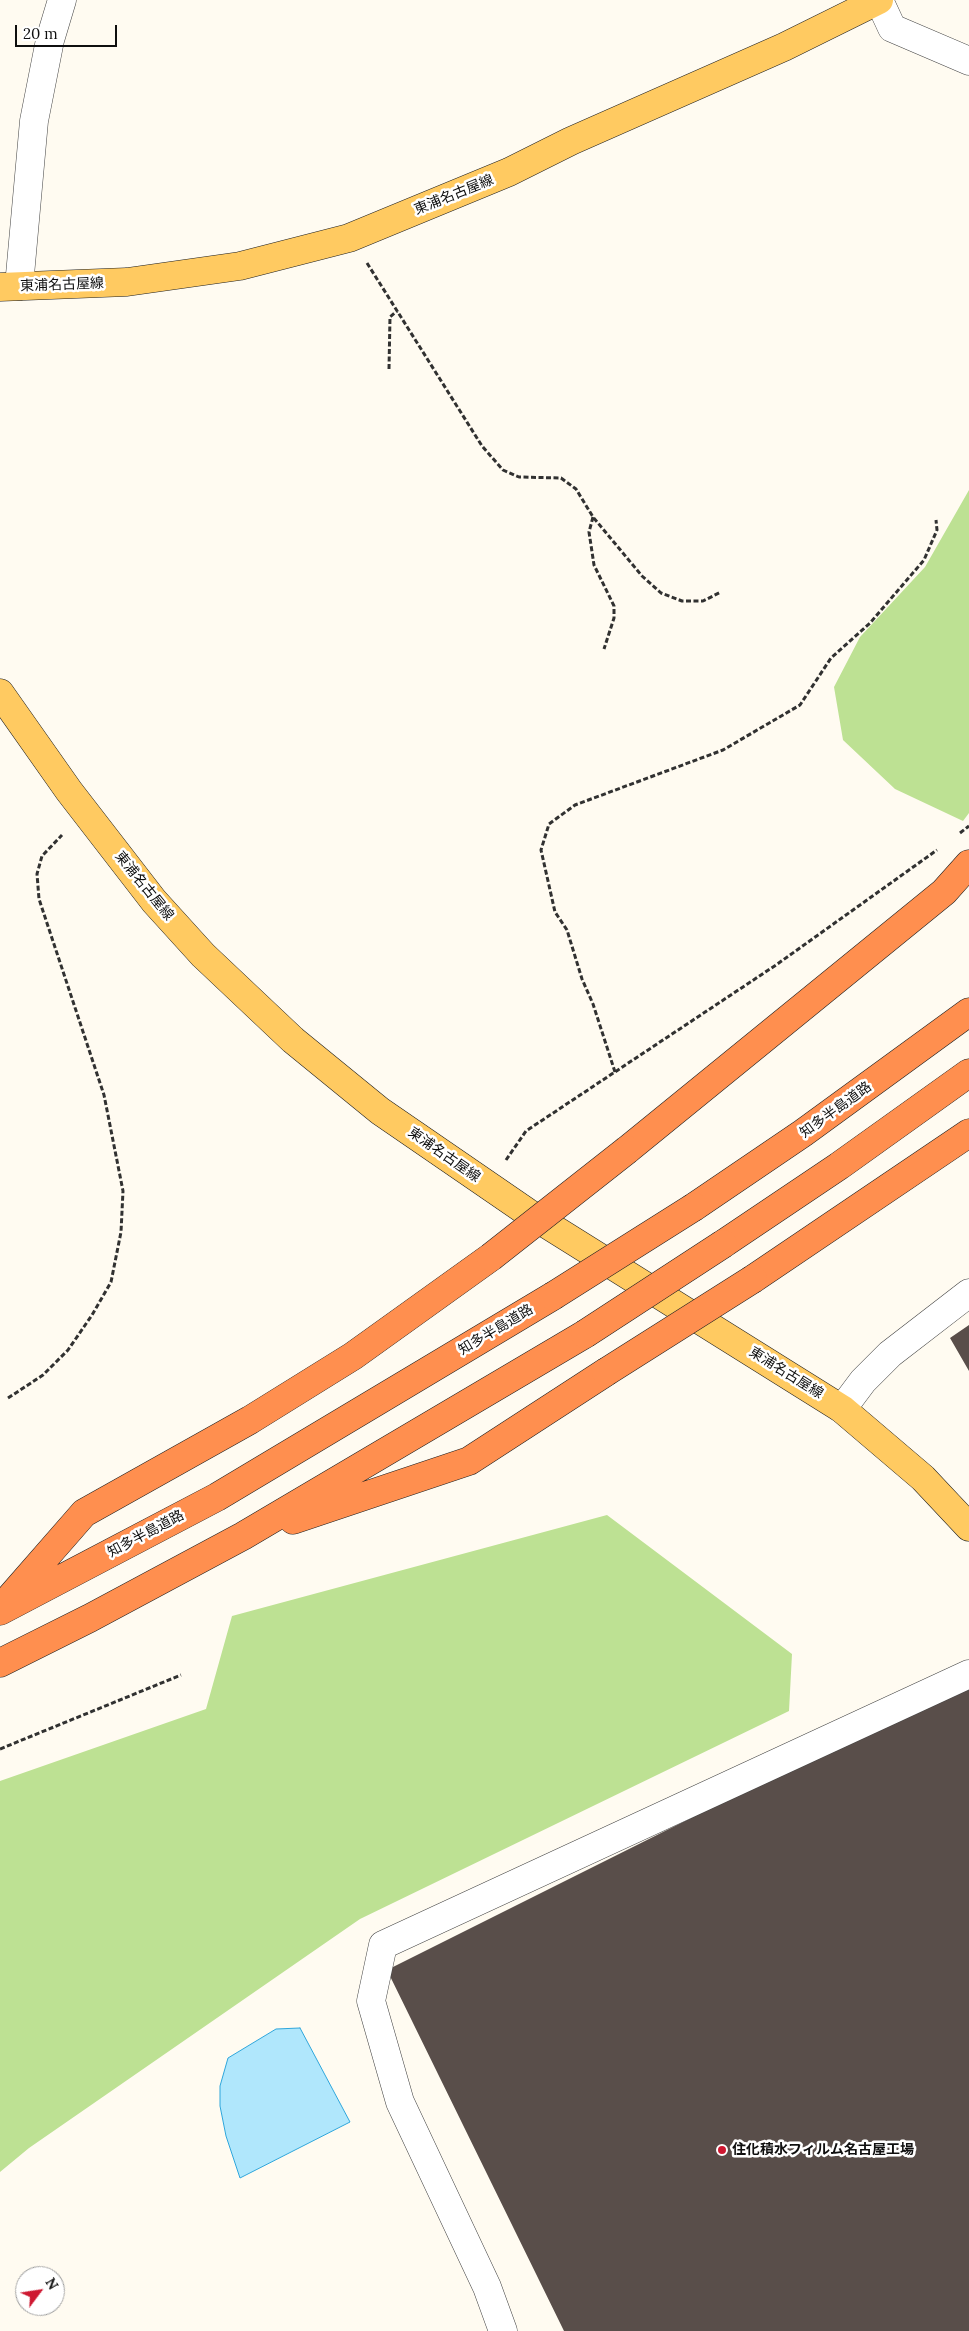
<!DOCTYPE html>
<meta charset="utf-8">
<style>
body{margin:0}
#map{position:relative;width:969px;height:2331px;overflow:hidden;background:#fffbf1;font-family:Lora,serif}
canvas{display:block}
.north{position:absolute;left:15px;top:2266px;width:50px;height:50px;box-sizing:border-box;background:#fff;border:1px solid #9f9f9f;border-radius:50%;rotate:59deg;font-size:14px;font-weight:700;line-height:20px;text-align:center;color:#0f0f0f}
.north::after{content:'';display:block;margin:auto;width:18px;height:22px;background:#ce1831;clip-path:polygon(50% 0,100% 100%,50% 72%,0 100%)}
.scale{position:absolute;left:15px;top:25px;width:102px;height:22px;box-sizing:border-box;border:2px solid #0f0f0f;border-top:0;padding-left:6px;font-size:15px;line-height:18px;white-space:nowrap;color:#0f0f0f;-webkit-text-stroke:4px #fff;paint-order:stroke}
</style>
<div id="map">
<canvas width="969" height="2331"></canvas>
<div class="north">N</div>
<div class="scale">20 m</div>
</div>
<script>
const g = document.querySelector('canvas').getContext('2d');
g.lineJoin = 'round';
function fillPath(path, color) {
  g.fillStyle = color;
  g.fill(path, 'evenodd');
}
function toPath(rows) {
  const path = new Path2D();
  for (const r of rows) {
    path.moveTo(r[0], r[1]);
    for (let i = 2; i < r.length; i += 2) path.lineTo(r[i], r[i + 1]);
  }
  return path;
}
function strokePath(path, color, width, dash) {
  g.strokeStyle = color;
  g.lineWidth = width;
  g.lineCap = dash ? 'butt' : 'round';
  g.setLineDash(dash || []);
  g.stroke(path);
}
function drawText(font, color, halo, rows, align = 'center') {
  g.font = font + ' Lora,"Noto Sans JP",serif';
  g.lineWidth = 5;
  g.setLineDash([]);
  g.textBaseline = 'middle';
  g.strokeStyle = halo;
  g.fillStyle = color;
  for (const [text, x, y, turn = 0] of rows) {
    g.save();
    g.translate(x, y);
    g.rotate((+turn || 0) * Math.PI / 180);
    g.textAlign = isNaN(turn) ? turn : align;
    if (halo) g.strokeText(text, 0, 0);
    g.fillText(text, 0, 0);
    g.restore();
  }
}
fillPath(toPath([
 [969,490,969,813,963,821,895,789,843,740,834,687,860,637,925,567],
 [607,1515,792,1654,789,1711,360,1919,29,2148,0,2172,0,1781,206,1709,232,1616]
]), '#bde193');
const water = toPath([
 [300,2028,350,2122,240,2178,226,2136,220,2106,220,2086,228,2058,276,2029,300,2028]
]);
fillPath(water, '#b0e7fc');
strokePath(water, '#2fa6db', 1);
fillPath(toPath([
 [969,1325,969,1371,950,1338],
 [969,1679,969,2331,564,2331,387,1970]
]), '#594e4a');
const minor = toPath([
 [879,0,892,28,969,61],
 [19,286,34,121,50,40,62,0],
 [842,1409,863,1381,890,1354,969,1293],
 [503,2331,487,2287,400,2102,371,2001,383,1945,969,1674]
]);
const primary = toPath([
 [0,287,127,282,240,266,349,238,509,172,571,141,784,47,879,0],
 [0,693,69,791,154,901,203,955,293,1040,380,1111,527,1212,842,1409,923,1478,969,1527]
]);
const motorway = toPath([
 [627,1150,944,892,969,864],
 [694,1207,803,1133,969,1012],
 [723,1244,839,1166,969,1073],
 [753,1279,969,1133],
 [293,1520,469,1461,606,1372],
 [8,1600,84,1513,250,1420,353,1356,491,1257],
 [0,1611,217,1497,553,1296],
 [0,1663,90,1618,243,1536,585,1334]
]);
strokePath(minor, '#424242', 29);
strokePath(primary, '#202020', 29);
strokePath(motorway, '#202020', 29);
strokePath(toPath([
 [367,263,482,446,503,470,519,477,561,478,576,489,593,517,642,576,661,593,682,601,703,601,721,592],
 [389,369,390,317,397,311],
 [593,517,589,532,594,565,614,606,614,618,604,649],
 [960,833,969,826],
 [615,1072,593,1004,582,979,567,930,555,912,541,850,549,824,575,805,723,750,800,705,831,658,870,623,924,560,937,530,936,520],
 [506,1160,526,1131,776,965,937,850],
 [8,1398,43,1375,68,1350,92,1315,111,1282,121,1232,123,1191,104,1095,39,899,37,874,42,856,62,835],
 [0,1749,181,1675]
]), '#313131', 3, [5, 2.5]);
strokePath(minor, '#fff', 28);
strokePath(primary, '#ffca61', 28);
strokePath(motorway, '#ff8f4f', 28);
const motorwayBridge = toPath([
 [491,1257,627,1150],
 [553,1296,694,1207],
 [585,1334,723,1244],
 [606,1372,753,1279]
]);
strokePath(motorwayBridge, '#202020', 29, []);
strokePath(motorwayBridge, '#ff8f4f', 28);
for (const [x, y, r, color] of [
 [722,2150,5,"#ce1831"]
]) {
  const dot = new Path2D();
  dot.arc(x, y, r, 0, 2 * Math.PI);
  g.fillStyle = color;
  g.fill(dot);
  strokePath(dot, '#fff', 2);
}
drawText('14px', '#0f0f0f', '#fff', [
 ["東浦名古屋線",454,195,-22],
 ["東浦名古屋線",62,285,-2],
 ["東浦名古屋線",144,886,51],
 ["知多半島道路",836,1110,-36],
 ["東浦名古屋線",444,1155,35],
 ["知多半島道路",496,1330,-31],
 ["東浦名古屋線",786,1373,32],
 ["知多半島道路",146,1534,-28]
]);
drawText('bold 14px', '#0f0f0f', '#fff', [
 ["住化積水フィルム名古屋工場",732,2150]
], 'left');
</script>
